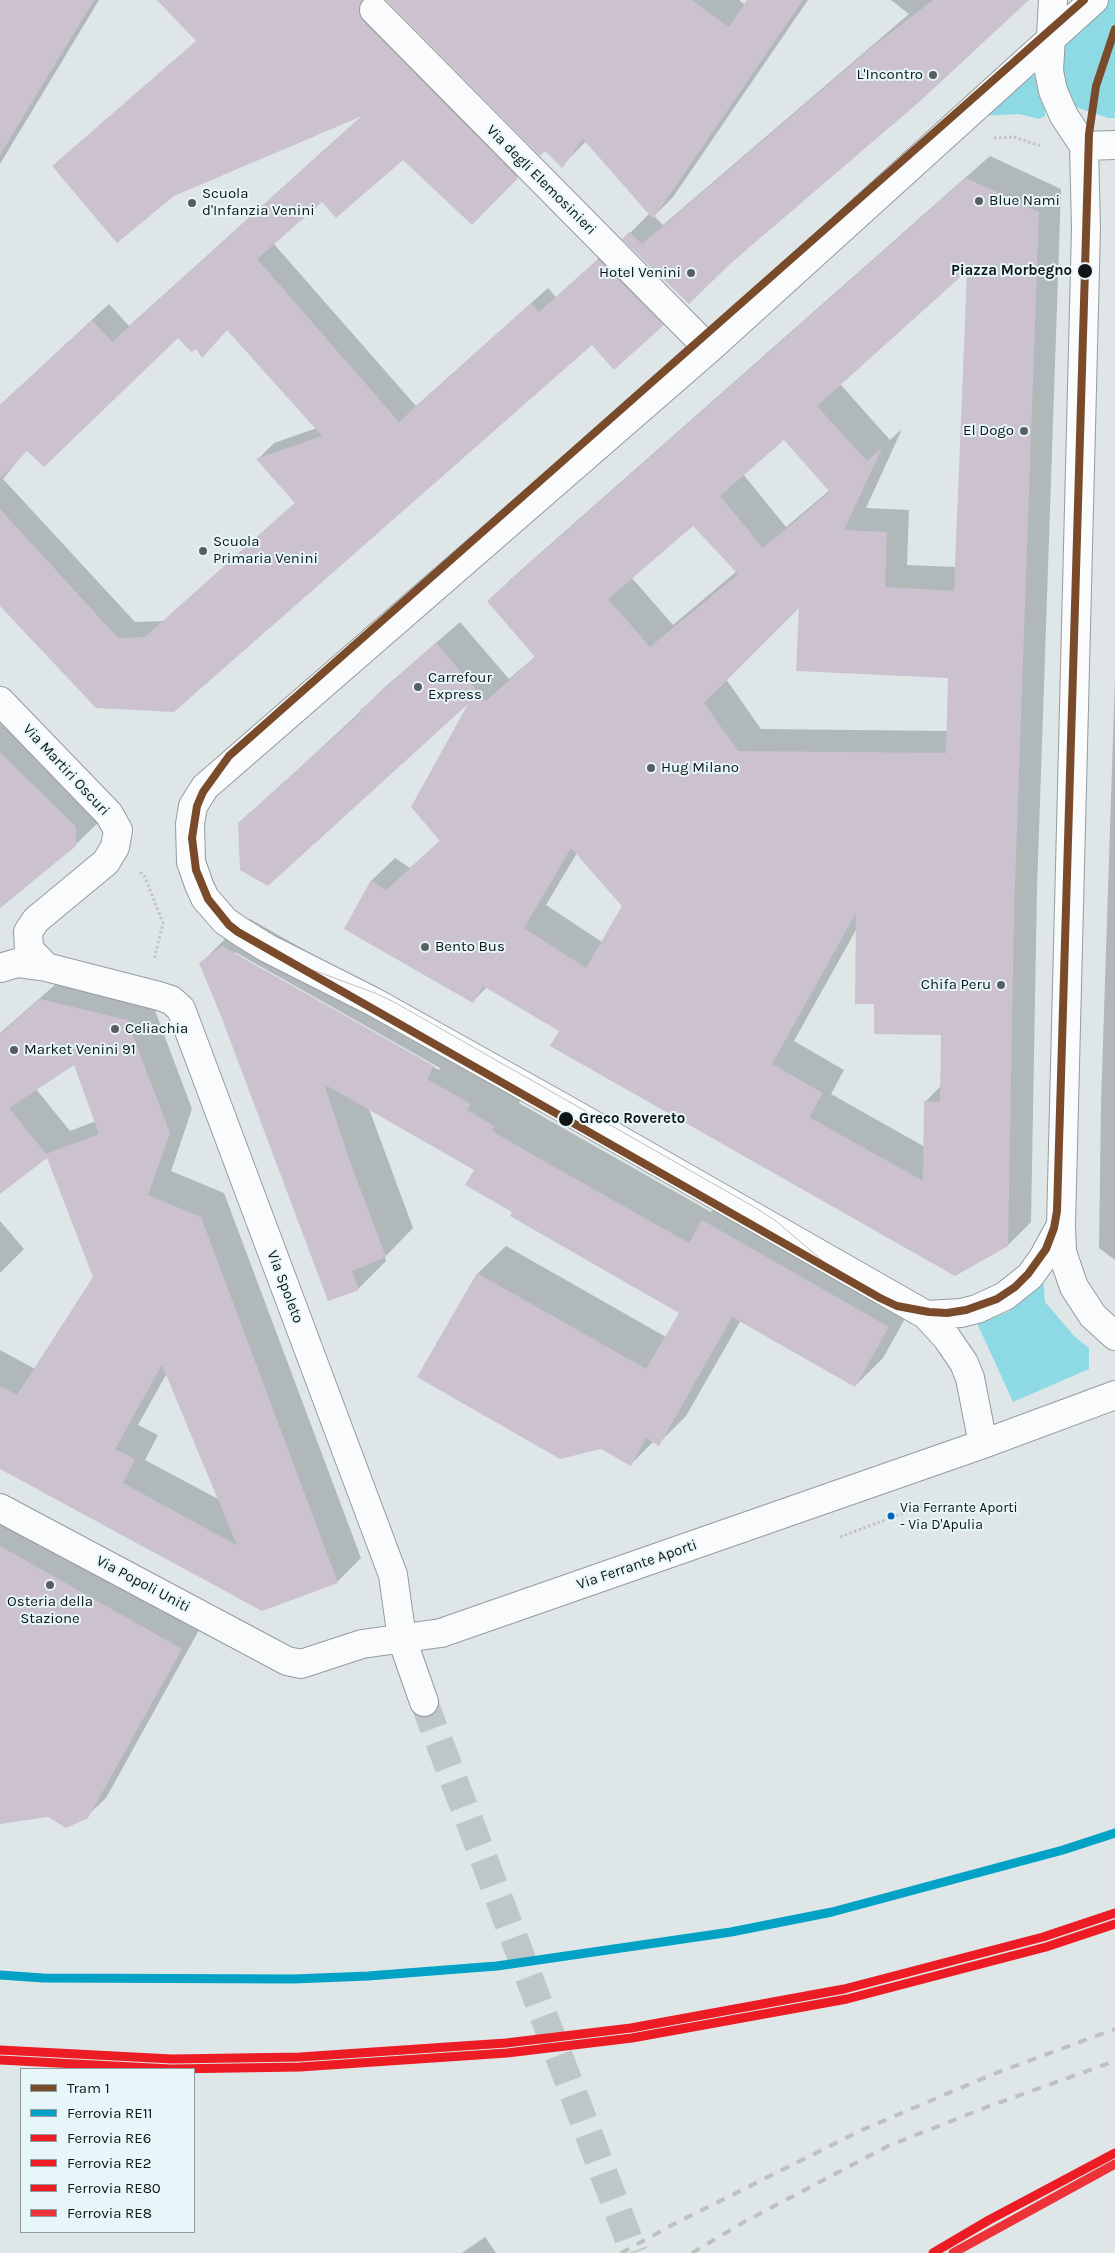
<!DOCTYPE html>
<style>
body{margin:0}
#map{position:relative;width:1115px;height:2253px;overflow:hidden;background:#dee6e8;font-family:Karla,sans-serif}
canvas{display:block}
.legend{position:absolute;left:20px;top:2068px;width:175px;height:165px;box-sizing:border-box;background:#e7f7f9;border:1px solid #919c9e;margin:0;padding:6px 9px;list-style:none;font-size:15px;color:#0f1415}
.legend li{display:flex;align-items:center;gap:10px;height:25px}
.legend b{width:25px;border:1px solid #919c9e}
</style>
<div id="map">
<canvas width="1115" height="2253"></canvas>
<ul class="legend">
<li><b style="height:6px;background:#7a4b2a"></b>Tram 1</li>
<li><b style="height:6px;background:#01a2c5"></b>Ferrovia RE11</li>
<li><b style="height:6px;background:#ed1c24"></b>Ferrovia RE6</li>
<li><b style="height:6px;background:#ed1c24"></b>Ferrovia RE2</li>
<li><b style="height:6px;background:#ed1c24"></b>Ferrovia RE80</li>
<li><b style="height:6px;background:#ee3338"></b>Ferrovia RE8</li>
</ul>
</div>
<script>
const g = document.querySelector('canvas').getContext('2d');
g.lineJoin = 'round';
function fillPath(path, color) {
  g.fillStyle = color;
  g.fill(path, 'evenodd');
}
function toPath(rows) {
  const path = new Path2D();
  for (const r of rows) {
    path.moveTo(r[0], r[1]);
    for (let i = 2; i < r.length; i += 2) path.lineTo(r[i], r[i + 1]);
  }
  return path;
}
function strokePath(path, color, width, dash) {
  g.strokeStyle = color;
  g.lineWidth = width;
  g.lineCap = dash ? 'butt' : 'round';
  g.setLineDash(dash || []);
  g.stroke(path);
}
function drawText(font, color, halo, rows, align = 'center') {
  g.font = font + ' Karla,sans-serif';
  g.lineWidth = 4;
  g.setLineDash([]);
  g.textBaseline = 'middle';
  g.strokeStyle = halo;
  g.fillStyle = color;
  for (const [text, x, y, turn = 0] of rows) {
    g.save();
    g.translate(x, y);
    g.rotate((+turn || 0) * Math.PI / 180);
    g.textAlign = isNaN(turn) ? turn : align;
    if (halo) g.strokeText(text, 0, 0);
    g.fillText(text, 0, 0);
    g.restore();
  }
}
fillPath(toPath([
 [1105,0,1115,0,1115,118,1108,118,1073,106,1065,88,1061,69,1062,46],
 [1030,72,1035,77,1039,96,1045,110,1045,116,1039,119,1019,114,982,116],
 [1043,1276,1045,1302,1075,1337,1089,1348,1089,1369,1013,1402,977,1323,1008,1312,1029,1294]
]), '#8edae4');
fillPath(toPath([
 [0,0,99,0,0,164],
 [159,0,365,0,533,161,472,223,403,158,322,201,273,243,416,406,548,288,556,297,615,244,679,308,663,324,592,343,174,710,0,605,0,405,109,304,129,326,364,114,201,38],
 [228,329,317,428,274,443,258,459,296,502,163,621,135,622,3,479,27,449,178,336,196,347,202,356],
 [388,0,739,0,745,5,749,0,808,0,673,197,654,216,663,225,909,14,891,0,1027,0,730,262,688,302,624,239,650,213,586,141,562,166],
 [990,156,1061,189,1037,889,1031,1222,1008,1245,561,1031,487,987,473,1001,346,929,372,880,395,858,410,868,441,840,472,700,239,824,361,711,384,688,460,622,509,679,536,656,489,601,511,579],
 [968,268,956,567,907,565,909,510,866,508,902,429,890,440,840,384],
 [784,438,830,490,786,527,743,474],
 [693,525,737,571,673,625,632,578],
 [801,605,950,677,948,731,761,729,726,679],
 [577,853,623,906,602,942,546,905],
 [857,928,875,1003,942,1033,941,1086,925,1102,925,1147,831,1094,844,1070,794,1041],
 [1115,676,1115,1260,1099,1248,1101,1103],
 [0,701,100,821,75,845,0,908],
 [250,919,461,1038,521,1098,519,1103,570,1132,711,1212,731,1192,916,1299,883,1358,855,1386,741,1320,686,1416,658,1444,654,1441,631,1464,601,1447,419,1377,478,1273,506,1246,666,1337,681,1312,514,1212,476,1169,369,1109,413,1228,385,1257,386,1261,359,1288,329,1299,223,1015,201,963,229,935],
 [235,952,440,1068,439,1070,235,955],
 [65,976,150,997,192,1109,171,1171,224,1193,361,1558,337,1582,0,1468,0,1350,35,1369,94,1277,47,1156,0,1193,0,1033],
 [75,1063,96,1121,70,1131,36,1089],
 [167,1373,220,1500,145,1460,158,1435,138,1425],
 [0,1221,24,1249,0,1273],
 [0,1517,199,1630,106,1798,87,1816,49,1816,0,1823],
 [485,2237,496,2253,462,2253]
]), '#0003');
fillPath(toPath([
 [0,0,94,0,0,155],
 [157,0,362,0,359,6,359,13,363,21,518,178,472,225,403,160,336,218,322,202,257,259,399,422,531,303,539,312,598,259,664,325,614,370,592,345,174,712,96,708,0,606,0,509,118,638,145,637,295,503,256,459,322,436,227,330,202,358,196,349,191,352,178,338,44,467,27,451,0,479,0,405,92,320,112,342,362,116,174,196,117,243,52,166,196,41],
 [386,0,692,0,729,27,747,0,803,0,653,219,583,139,562,168,545,151,540,156],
 [933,0,1029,0,918,103,731,263,689,304,622,239,629,232,642,244,871,48],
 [966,178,1039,212,1014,912,1008,1246,955,1276,550,1046,559,1031,483,986,473,1003,344,929,371,880,386,890,440,841,411,807,468,704,268,886,240,870,238,823,361,713,359,711,436,643,486,701,535,657,487,601],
 [967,271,954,591,885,587,887,532,844,530,882,448,867,461,817,406],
 [784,440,830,492,763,548,720,496],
 [693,526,738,574,650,647,608,599],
 [799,608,796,671,948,678,946,753,738,751,704,703],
 [571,848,622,906,586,968,524,928],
 [856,913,855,1004,874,1004,874,1034,941,1035,940,1102,924,1101,923,1181,809,1117,823,1093,772,1064],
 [0,752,76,827,76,846,0,908],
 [222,946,434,1066,427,1079,471,1104,467,1110,494,1126,492,1131,542,1160,689,1243,702,1220,889,1327,855,1387,732,1317,659,1446,646,1438,631,1466,601,1449,560,1459,417,1377,477,1273,646,1369,679,1313,510,1216,512,1212,465,1185,474,1170,324,1084,352,1167,386,1257,352,1271,359,1290,328,1301,221,1016,199,963],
 [40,999,127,1020,170,1133,148,1195,201,1217,338,1583,262,1611,0,1469,0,1386,17,1395,93,1277,47,1158,0,1194,0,1034],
 [74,1065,99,1134,46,1154,9,1108],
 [162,1365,234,1538,238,1546,123,1483,135,1459,115,1449],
 [0,1546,182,1649,88,1818,66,1828,48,1817,0,1824]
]), '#cbc1cf');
strokePath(toPath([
 [424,1702,634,2253]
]), '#bfc6c8', 28, [28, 14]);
const minor = toPath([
 [1053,0,1049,71,1053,91,1064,116,1084,146],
 [374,10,709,349],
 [1084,146,1086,228,1061,1225,1062,1252,1074,1287,1093,1316,1115,1336],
 [1084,146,1115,145],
 [0,701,109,814,118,830,115,847,106,862,36,920,28,932,29,949,46,967],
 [0,968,17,963,46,967,159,996,171,1000,181,1009,393,1575,402,1639,424,1702],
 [926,1315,961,1313,977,1309,1005,1296,1030,1276,1043,1258,1061,1225],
 [983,1444,970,1378,964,1363,947,1338,926,1315,567,1110,374,1002,267,948,241,932,225,921,205,898,199,885,191,862,190,824,193,806,205,787,709,349,1094,0],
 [0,1508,287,1661,301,1664,362,1644,441,1633,983,1444,1115,1395]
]);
strokePath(minor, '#959c9d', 30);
strokePath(toPath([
 [994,138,1014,137,1041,146],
 [140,872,145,877,163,923,154,960],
 [840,1537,922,1506]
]), '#c3c5c5', 3, [2.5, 2.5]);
strokePath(minor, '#fafbfc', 28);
strokePath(toPath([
 [273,953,299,965,375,993,394,1002,756,1208,776,1221,830,1267,852,1283]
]), '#bec1c1', 1);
strokePath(toPath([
 [621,2253,674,2224,864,2129,996,2073,1115,2029],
 [692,2253,744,2222,888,2146,987,2107,1115,2061]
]), '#bec1c1', 4, [9, 9]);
strokePath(toPath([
 [0,1975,43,1978,294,1979,368,1976,497,1966,731,1932,832,1912,1063,1850,1115,1833]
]), '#01a2c5', 9);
strokePath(toPath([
 [0,2050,172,2059,300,2057,506,2043,631,2028,844,1989,1043,1937,1115,1913]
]), '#ed1c24', 9);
strokePath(toPath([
 [0,2060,171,2069,300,2067,507,2053,632,2038,847,1999,1046,1947,1115,1924]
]), '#ed1c24', 9);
strokePath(toPath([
 [933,2253,989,2220,1115,2153]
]), '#ed1c24', 9);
strokePath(toPath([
 [953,2253,1115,2164]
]), '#ee3338', 9);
strokePath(toPath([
 [1084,0,229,756,203,792,197,806,192,838,196,870,208,899,229,925,238,932,880,1298,897,1306,929,1312,947,1313,966,1310,997,1299,1015,1287,1028,1274,1046,1249,1054,1228,1057,1211,1089,134,1096,86,1115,29]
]), '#7a4b2a', 8);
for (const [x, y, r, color] of [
 [933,75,5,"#575e5f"],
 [979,201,5,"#575e5f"],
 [192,203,5,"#575e5f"],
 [1085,271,8,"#0f1415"],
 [691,273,5,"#575e5f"],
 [1024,431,5,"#575e5f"],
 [203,551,5,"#575e5f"],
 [418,687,5,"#575e5f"],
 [651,768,5,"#575e5f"],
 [425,947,5,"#575e5f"],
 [1001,985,5,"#575e5f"],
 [115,1029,5,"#575e5f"],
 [14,1050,5,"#575e5f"],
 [566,1119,8,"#0f1415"],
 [891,1516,4.5,"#0065bd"],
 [50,1585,5,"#575e5f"]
]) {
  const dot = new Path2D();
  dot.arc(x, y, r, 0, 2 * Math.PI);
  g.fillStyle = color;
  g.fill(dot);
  strokePath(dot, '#e7f7f9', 2);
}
drawText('14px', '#0f1415', '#e7f7f9', [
 ["Via Ferrante Aporti",900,1508],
 ["- Via D'Apulia",900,1525]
], 'left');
drawText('15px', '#0f1415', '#e7f7f9', [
 ["L'Incontro",923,75,"right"],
 ["Scuola",202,194],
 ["d'Infanzia Venini",202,211],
 ["Blue Nami",989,201],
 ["Hotel Venini",681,273,"right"],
 ["El Dogo",1014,431,"right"],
 ["Scuola",213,542],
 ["Primaria Venini",213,559],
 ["Carrefour",428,678],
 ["Express",428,695],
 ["Hug Milano",661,768],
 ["Bento Bus",435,947],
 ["Chifa Peru",991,985,"right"],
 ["Celiachia",125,1029],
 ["Market Venini 91",24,1050],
 ["Osteria della",50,1602,"center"],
 ["Stazione",50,1619,"center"]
], 'left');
drawText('15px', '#0f1415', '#e7f7f9', [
 ["Via degli Elemosinieri",541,180,45],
 ["Via Martiri Oscuri",66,770,47],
 ["Via Spoleto",285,1287,69],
 ["Via Ferrante Aporti",637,1565,-19],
 ["Via Popoli Uniti",143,1584,28]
]);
drawText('bold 15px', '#0f1415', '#e7f7f9', [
 ["Piazza Morbegno",1072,271],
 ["Greco Rovereto",579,1119,"left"]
], 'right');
</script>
